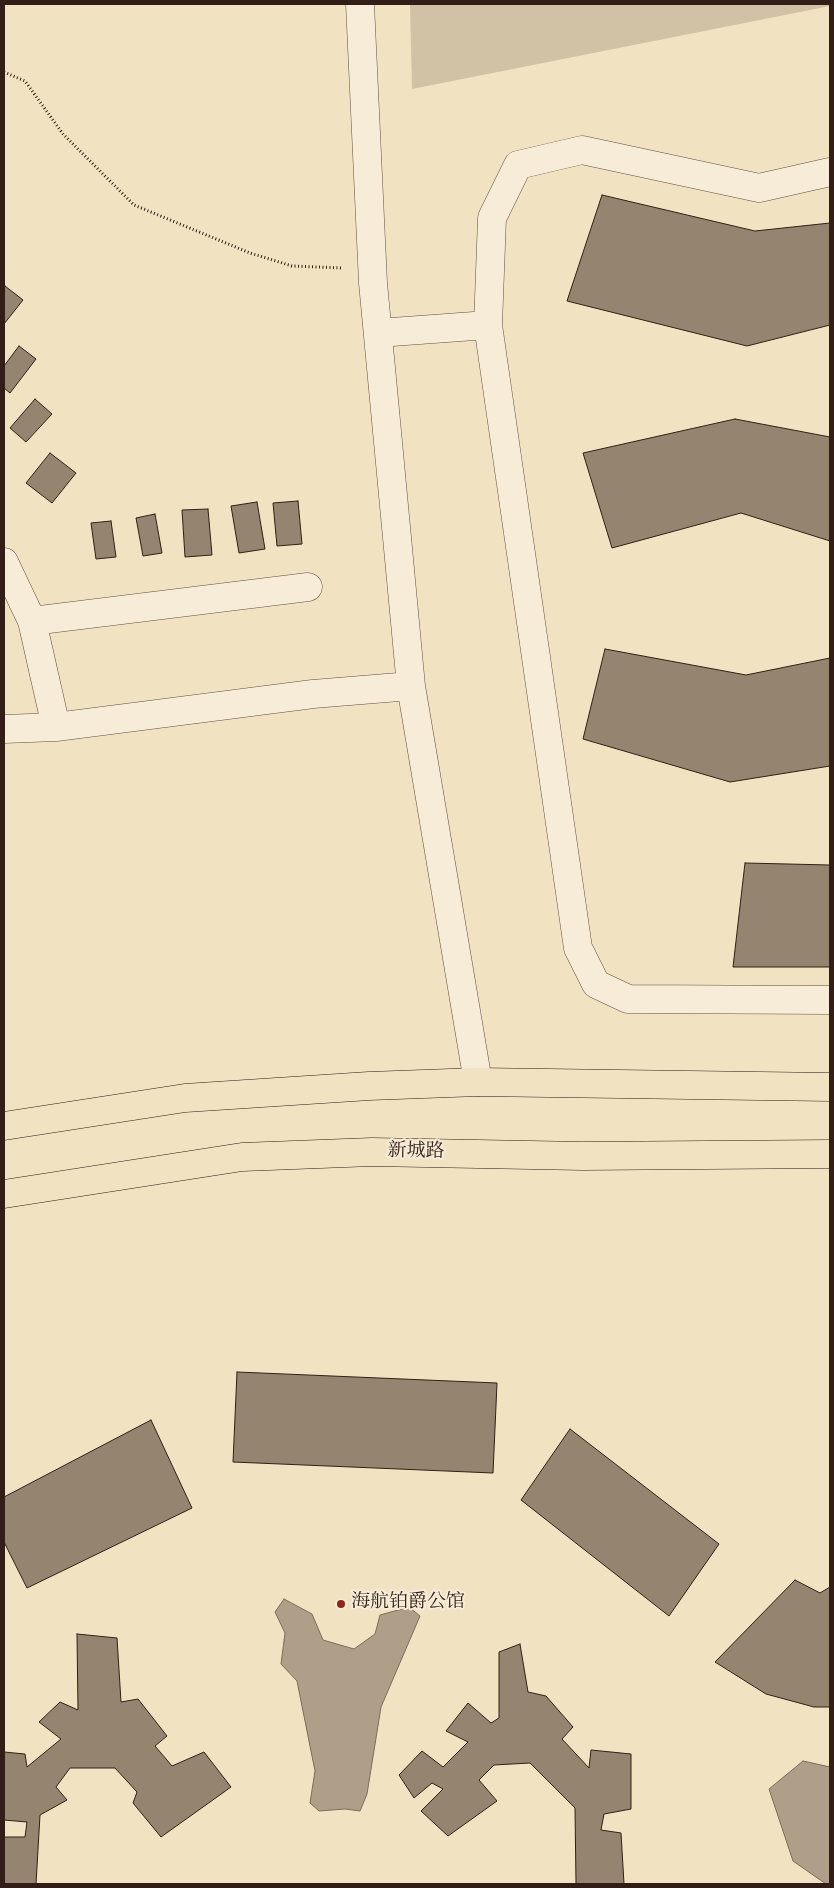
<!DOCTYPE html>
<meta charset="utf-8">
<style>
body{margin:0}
#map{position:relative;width:834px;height:1888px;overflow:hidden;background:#f1e2c2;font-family:"Sorts Mill Goudy",serif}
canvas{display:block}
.frame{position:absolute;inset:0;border:5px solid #321e16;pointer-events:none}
</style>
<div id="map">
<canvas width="834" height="1888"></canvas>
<div class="frame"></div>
</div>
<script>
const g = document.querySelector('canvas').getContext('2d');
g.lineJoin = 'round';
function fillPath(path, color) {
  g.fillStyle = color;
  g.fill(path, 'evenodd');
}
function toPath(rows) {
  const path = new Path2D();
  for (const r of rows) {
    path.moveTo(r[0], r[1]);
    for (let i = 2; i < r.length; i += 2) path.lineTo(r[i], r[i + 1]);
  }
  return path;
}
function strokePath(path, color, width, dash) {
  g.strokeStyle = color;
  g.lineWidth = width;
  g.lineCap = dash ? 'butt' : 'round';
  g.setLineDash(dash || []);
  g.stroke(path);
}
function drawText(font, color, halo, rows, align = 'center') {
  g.font = font + ' "Sorts Mill Goudy","Noto Serif SC",serif';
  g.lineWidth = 4;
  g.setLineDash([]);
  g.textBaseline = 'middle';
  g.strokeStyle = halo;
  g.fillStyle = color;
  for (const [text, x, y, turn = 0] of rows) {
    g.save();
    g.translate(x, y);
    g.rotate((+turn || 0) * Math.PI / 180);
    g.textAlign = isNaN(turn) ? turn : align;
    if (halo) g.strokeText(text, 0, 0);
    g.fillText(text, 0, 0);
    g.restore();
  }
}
fillPath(toPath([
 [410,4,830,4,830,6,412,89]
]), '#d1c1a5');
const water = toPath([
 [284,1599,312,1614,323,1640,354,1649,375,1634,380,1615,409,1607,420,1616,381,1707,367,1794,360,1811,345,1809,319,1811,310,1803,315,1771,297,1681,281,1664,285,1633,275,1612,284,1599],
 [803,1761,830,1767,830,1884,826,1884,793,1861,769,1789,803,1761]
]);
fillPath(water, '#b09f88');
strokePath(water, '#7e6b5a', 1);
const building = toPath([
 [602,195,755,231,830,223,830,325,747,346,567,301,602,195],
 [5,286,23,300,4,324,4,288,5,286],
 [19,346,36,359,10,393,4,388,4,366,19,346],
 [35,399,52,414,26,442,10,428,35,399],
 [735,419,830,437,830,541,741,513,612,548,583,453,735,419],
 [50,453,76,473,52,503,26,483,50,453],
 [298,501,302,544,277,546,273,503,298,501],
 [257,502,265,549,239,553,231,506,257,502],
 [208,509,212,555,185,557,182,510,208,509],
 [155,514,162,553,143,556,136,518,155,514],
 [111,521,116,557,96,559,91,523,111,521],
 [605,649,746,675,830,658,830,766,730,782,583,739,605,649],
 [745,863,830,865,830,967,733,967,745,863],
 [237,1372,497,1383,493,1473,233,1462,237,1372],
 [151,1420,192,1508,27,1588,4,1542,4,1497,151,1420],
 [570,1429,719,1544,669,1616,521,1500,570,1429],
 [795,1580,820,1593,830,1587,830,1707,814,1707,766,1694,715,1662,795,1580],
 [77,1634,117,1638,121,1702,138,1699,167,1736,155,1746,172,1766,204,1752,231,1787,161,1837,133,1803,137,1792,115,1768,70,1768,56,1787,67,1800,40,1815,36,1884,4,1884,4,1837,25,1837,27,1822,4,1820,4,1752,25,1754,27,1767,61,1739,39,1722,60,1702,78,1710,77,1634],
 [520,1644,528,1692,546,1696,573,1727,562,1739,589,1768,591,1750,631,1754,631,1809,604,1814,601,1830,621,1833,624,1884,576,1884,575,1808,530,1763,494,1765,479,1780,497,1801,448,1836,421,1811,443,1789,432,1783,414,1798,399,1775,422,1751,443,1767,468,1742,446,1731,468,1703,491,1723,499,1718,499,1652,520,1644]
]);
fillPath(building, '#95846f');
strokePath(building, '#321e16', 1);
const minor = toPath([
 [360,4,373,283,411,686,478,1082],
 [830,172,759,188,582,150,518,165,492,218,488,325,578,948,596,984,628,999,830,1000],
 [378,333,488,325],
 [4,562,32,621,56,727],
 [32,621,308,587],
 [4,729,56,727,313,694,411,686]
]);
const major = toPath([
 [4,1126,185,1098,369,1086,478,1082,830,1087],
 [4,1194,242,1157,372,1152,583,1156,830,1154]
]);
strokePath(minor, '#624f41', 29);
strokePath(major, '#321e16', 29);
strokePath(toPath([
 [4,72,25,81,63,134,134,205,250,253,292,266,343,268]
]), '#321e16', 3, [1, 2.5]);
strokePath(minor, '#f6ecd7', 28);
strokePath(major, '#f1e2c2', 28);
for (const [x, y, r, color] of [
 [341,1604,5,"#8f2418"]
]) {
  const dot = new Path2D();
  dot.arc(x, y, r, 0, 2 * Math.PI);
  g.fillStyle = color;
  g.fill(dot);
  strokePath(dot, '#f6ecd7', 2);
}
drawText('19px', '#321e16', '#f6ecd7', [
 ["新城路",416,1153,1]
]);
drawText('19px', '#321e16', '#f6ecd7', [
 ["海航铂爵公馆",351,1604]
], 'left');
</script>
